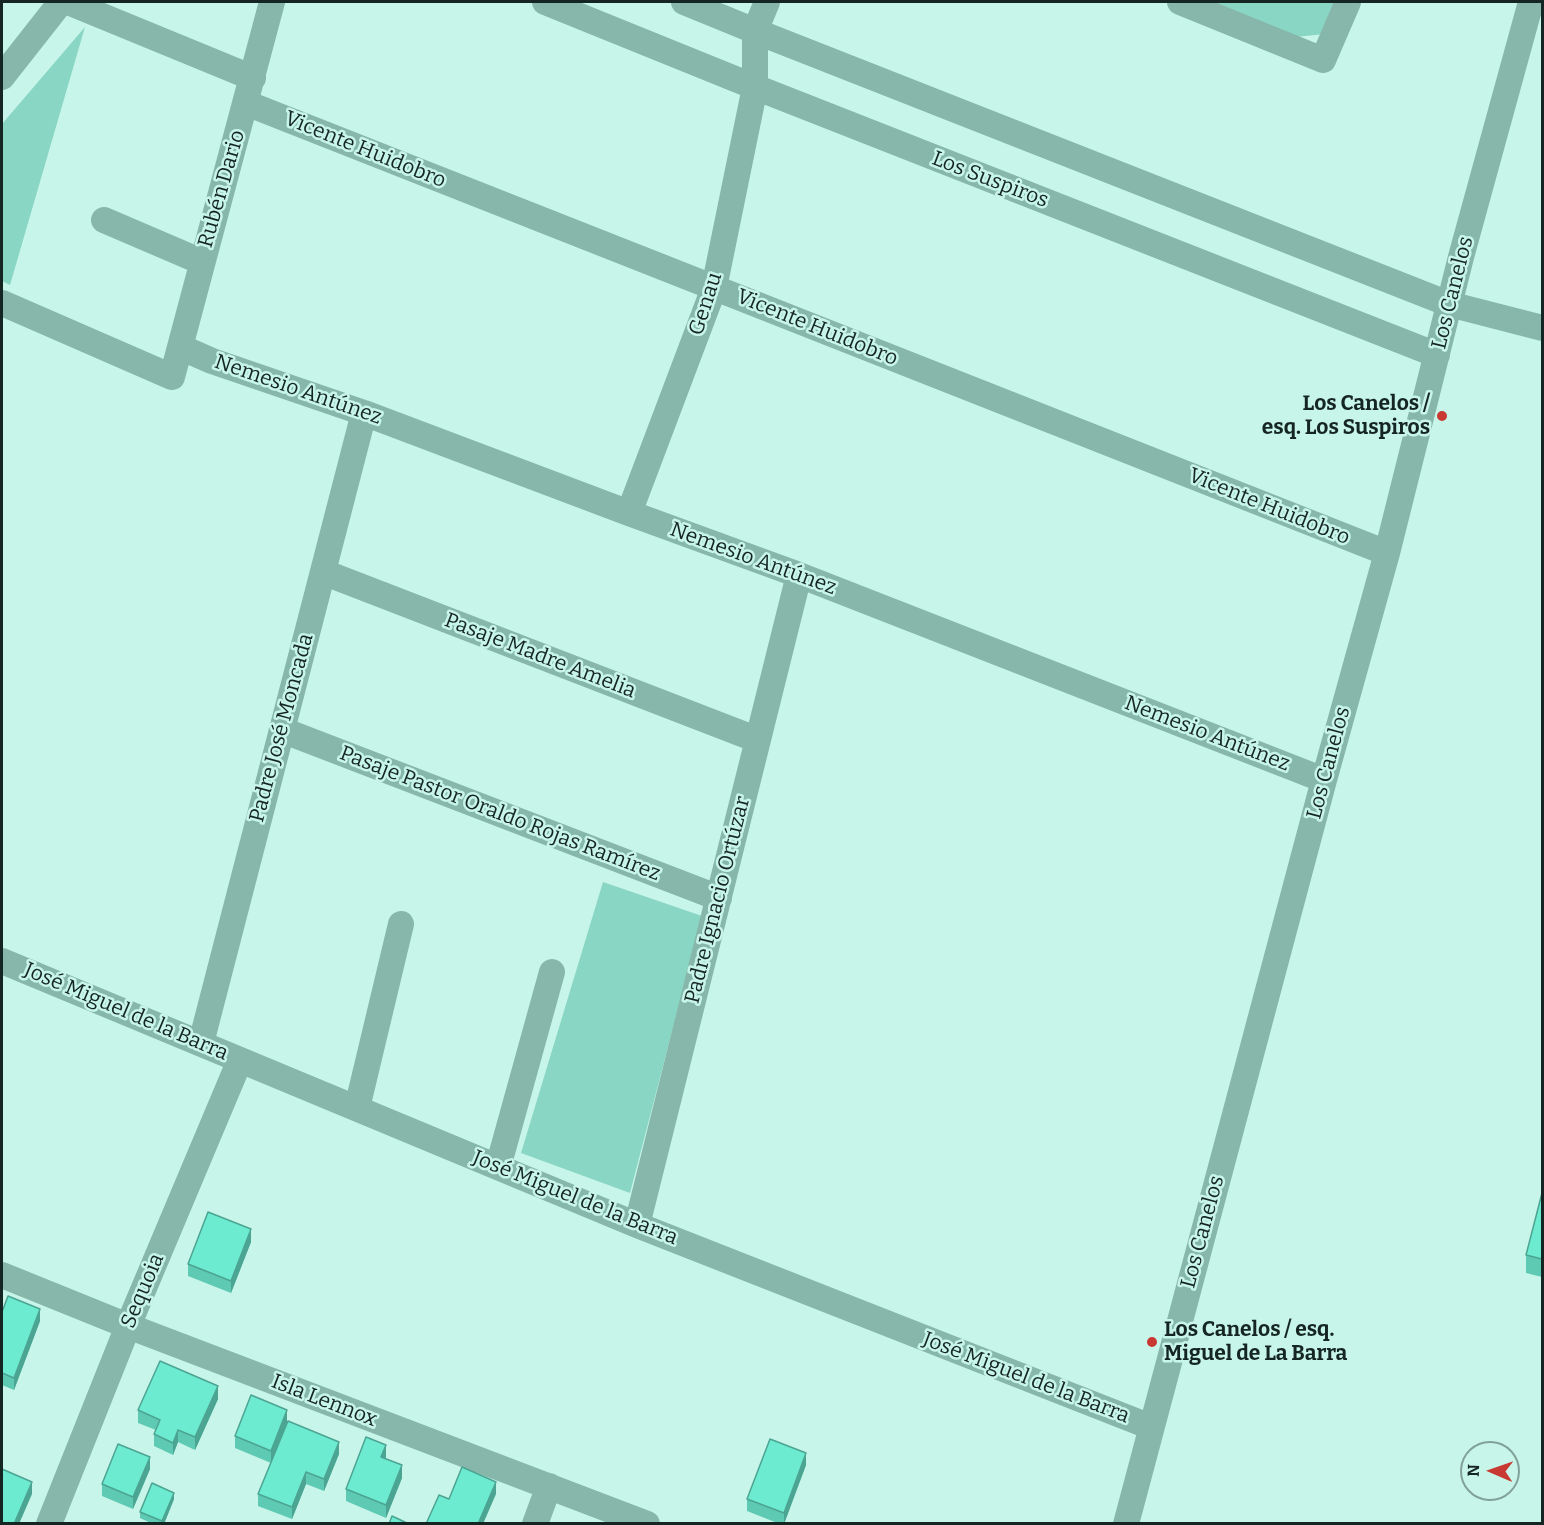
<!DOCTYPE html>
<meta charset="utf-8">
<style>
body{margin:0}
#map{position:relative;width:1544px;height:1525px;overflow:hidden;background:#c8f5e9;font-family:Bitter,serif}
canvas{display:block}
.frame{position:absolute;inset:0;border:3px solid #152622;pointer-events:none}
.north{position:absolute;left:1460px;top:1441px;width:60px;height:60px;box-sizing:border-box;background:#c8f5e9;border:2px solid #80a299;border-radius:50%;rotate:272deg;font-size:16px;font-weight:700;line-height:24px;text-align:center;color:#152622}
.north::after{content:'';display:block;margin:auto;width:21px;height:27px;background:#c73932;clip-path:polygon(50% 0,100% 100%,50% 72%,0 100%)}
</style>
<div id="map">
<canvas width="1544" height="1525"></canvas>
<div class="frame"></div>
<div class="north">N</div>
</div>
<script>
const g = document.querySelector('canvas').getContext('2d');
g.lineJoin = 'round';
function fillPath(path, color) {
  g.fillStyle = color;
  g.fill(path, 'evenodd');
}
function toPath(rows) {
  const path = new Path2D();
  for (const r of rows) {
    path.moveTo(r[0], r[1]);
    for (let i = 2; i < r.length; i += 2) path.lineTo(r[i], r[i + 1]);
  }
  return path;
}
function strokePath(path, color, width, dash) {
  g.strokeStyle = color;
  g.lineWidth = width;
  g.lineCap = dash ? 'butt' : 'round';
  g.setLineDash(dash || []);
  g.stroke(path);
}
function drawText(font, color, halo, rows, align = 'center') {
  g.font = font + ' Bitter,serif';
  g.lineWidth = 5;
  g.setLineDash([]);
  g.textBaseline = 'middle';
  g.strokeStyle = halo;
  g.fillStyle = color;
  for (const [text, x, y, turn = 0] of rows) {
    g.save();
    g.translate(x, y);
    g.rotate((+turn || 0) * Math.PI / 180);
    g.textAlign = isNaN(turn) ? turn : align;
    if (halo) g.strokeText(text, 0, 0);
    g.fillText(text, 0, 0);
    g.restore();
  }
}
fillPath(toPath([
 [1210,2,1339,2,1325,34,1296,37],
 [85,27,10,285,2,281,2,124],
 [603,882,702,916,630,1193,521,1153]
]), '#89d6c4');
strokePath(toPath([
 [68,2,253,78],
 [545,2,755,87,1437,355],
 [684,2,755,31,1449,304,1542,328],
 [1180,2,1323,60,1348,2],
 [2,77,61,2],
 [246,103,1387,553],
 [104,220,202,262],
 [2,303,172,377,272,2],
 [180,347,212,361,364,413,629,513,799,575,1324,780],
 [629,513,714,288,755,87,755,31,767,2],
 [323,572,758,740],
 [282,730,719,898],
 [2,961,637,1225,1151,1427],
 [201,1043,364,413],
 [357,1108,401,924],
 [498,1167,552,972],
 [637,1225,799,575],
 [2,1275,128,1326,647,1524],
 [49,1524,128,1326,240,1060],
 [535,1524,549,1486],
 [1126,1524,1324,780,1387,553,1461,257,1531,2]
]), '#87b7ab', 26);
fillPath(toPath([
 [1542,1193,1542,1277,1526,1273,1526,1255],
 [251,1242,231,1293,188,1276,188,1264],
 [2,1312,40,1321,14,1390,2,1385],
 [218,1399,195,1450,178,1442,173,1455,154,1446,154,1434,156,1430,138,1423,138,1410],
 [287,1422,339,1454,324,1491,306,1484,292,1519,258,1506,258,1494,271,1463,235,1448,235,1436],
 [386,1457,386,1459,402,1478,386,1518,346,1501,346,1489],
 [806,1465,784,1524,780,1524,747,1511,747,1499],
 [150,1469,133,1509,102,1496,102,1484],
 [174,1499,164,1524,153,1524,140,1518,140,1512]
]), '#5ecab3');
fillPath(toPath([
 [251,1229,251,1242,231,1293,231,1281],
 [40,1309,40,1321,14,1390,14,1378],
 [218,1386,218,1399,195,1450,195,1437],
 [287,1410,287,1422,271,1463,271,1451],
 [178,1430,178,1442,173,1455,173,1443],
 [339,1442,339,1454,324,1491,324,1479],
 [386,1445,386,1457,381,1469,381,1457],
 [806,1453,806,1465,784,1524,784,1513],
 [150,1457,150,1469,133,1509,133,1497],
 [402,1465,402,1478,386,1518,386,1505],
 [306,1472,306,1484,292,1519,292,1507],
 [32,1482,32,1494,19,1524,14,1524],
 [496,1482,496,1494,483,1524,478,1524],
 [174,1493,174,1499,164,1524,162,1524,162,1521]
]), '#4ca492');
const building = toPath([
 [1542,1193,1542,1259,1526,1255,1542,1193],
 [208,1212,251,1229,231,1281,188,1264,208,1212],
 [8,1296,40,1309,14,1378,2,1373,2,1312,8,1296],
 [160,1361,218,1386,195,1437,178,1430,173,1443,154,1434,160,1420,138,1410,160,1361],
 [251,1395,287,1410,271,1451,235,1436,251,1395],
 [288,1421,339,1442,324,1479,306,1472,292,1507,258,1494,288,1421],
 [366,1437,386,1445,381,1457,402,1465,386,1505,346,1489,366,1437],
 [770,1439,806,1453,784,1513,747,1499,770,1439],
 [118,1444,150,1457,133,1497,102,1484,118,1444],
 [462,1467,496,1482,478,1524,426,1524,439,1495,449,1499,462,1467],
 [2,1469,32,1482,14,1524,2,1524,2,1469],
 [152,1483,174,1493,162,1521,140,1512,152,1483],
 [392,1516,409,1524,389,1524,392,1516]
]);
fillPath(building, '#6debd0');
strokePath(building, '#4ca492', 1.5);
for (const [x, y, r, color] of [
 [1442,416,6,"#c73932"],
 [1152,1342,6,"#c73932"]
]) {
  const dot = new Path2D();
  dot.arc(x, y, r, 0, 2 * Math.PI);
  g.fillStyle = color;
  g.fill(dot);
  strokePath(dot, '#c8f5e9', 2);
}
drawText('21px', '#152622', '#c8f5e9', [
 ["Vicente Huidobro",365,150,22],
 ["Los Suspiros",990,180,21],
 ["Rubén Dario",222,189,-74],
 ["Los Canelos",1453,293,-76],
 ["Genau",706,304,-72],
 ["Vicente Huidobro",817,328,22],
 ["Nemesio Antúnez",298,390,19],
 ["Vicente Huidobro",1269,507,22],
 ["Nemesio Antúnez",753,559,20],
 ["Pasaje Madre Amelia",540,656,21],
 ["Padre José Moncada",282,728,-75],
 ["Nemesio Antúnez",1207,734,21],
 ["Los Canelos",1329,763,-75],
 ["Pasaje Pastor Oraldo Rojas Ramírez",500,814,21],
 ["Padre Ignacio Ortúzar",718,900,-76],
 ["José Miguel de la Barra",126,1012,23],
 ["José Miguel de la Barra",575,1198,22],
 ["Los Canelos",1203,1232,-75],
 ["Sequoia",143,1291,-67],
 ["José Miguel de la Barra",1026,1378,21],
 ["Isla Lennox",324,1401,21]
]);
drawText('bold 21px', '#152622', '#c8f5e9', [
 ["Los Canelos /",1430,404],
 ["esq. Los Suspiros",1430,428],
 ["Los Canelos / esq.",1164,1330,"left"],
 ["Miguel de La Barra",1164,1354,"left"]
], 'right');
</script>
